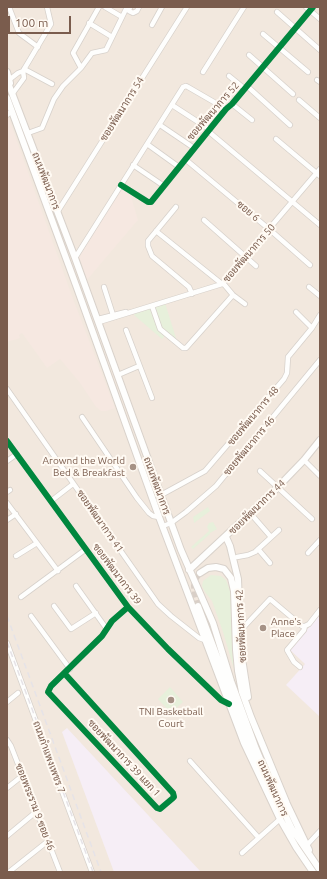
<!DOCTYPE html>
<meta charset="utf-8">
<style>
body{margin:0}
#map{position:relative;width:327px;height:879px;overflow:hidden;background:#f9f5f0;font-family:Ubuntu,sans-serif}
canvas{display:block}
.frame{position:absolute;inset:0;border:8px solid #7a5c4d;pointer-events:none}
.scale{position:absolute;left:8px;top:16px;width:63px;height:18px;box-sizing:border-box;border:2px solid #7a5c4d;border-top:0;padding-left:5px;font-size:12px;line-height:14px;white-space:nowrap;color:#7a5c4d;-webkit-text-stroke:3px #fffaf3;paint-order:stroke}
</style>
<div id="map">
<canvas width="327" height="879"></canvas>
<div class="frame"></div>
<div class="scale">100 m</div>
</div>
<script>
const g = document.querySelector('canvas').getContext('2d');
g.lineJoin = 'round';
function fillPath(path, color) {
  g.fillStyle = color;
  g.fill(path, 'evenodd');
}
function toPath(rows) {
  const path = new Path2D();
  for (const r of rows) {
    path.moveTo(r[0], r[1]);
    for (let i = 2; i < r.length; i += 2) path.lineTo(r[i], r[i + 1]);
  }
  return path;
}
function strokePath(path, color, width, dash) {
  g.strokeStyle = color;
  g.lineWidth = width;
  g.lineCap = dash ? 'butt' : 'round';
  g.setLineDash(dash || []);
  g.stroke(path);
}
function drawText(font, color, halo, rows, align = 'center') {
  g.font = font + ' Ubuntu,Sarabun,sans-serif';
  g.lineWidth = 4;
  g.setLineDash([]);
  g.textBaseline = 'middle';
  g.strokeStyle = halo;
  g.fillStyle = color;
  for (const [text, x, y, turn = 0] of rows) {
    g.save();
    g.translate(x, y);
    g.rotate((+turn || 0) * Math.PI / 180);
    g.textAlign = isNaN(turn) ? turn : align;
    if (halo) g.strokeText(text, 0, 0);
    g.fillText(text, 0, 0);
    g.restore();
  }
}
fillPath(toPath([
 [7,7,320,7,320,872,7,872]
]), '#f2e8de');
fillPath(toPath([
 [8,116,72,296,115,408,106,411,101,411,96,407,80,383,60,359,47,368,22,333,19,335,20,338,7,342],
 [121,188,130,193,138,220,87,280,79,257]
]), '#f6e8e1');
fillPath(toPath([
 [320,615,320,717,286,685,305,664,289,649],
 [67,728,162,830,201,872,114,872,62,732]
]), '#f6eef6');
fillPath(toPath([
 [165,303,176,338,173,340,166,335,162,339,134,315,136,312],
 [208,507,210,511,194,523,193,517],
 [213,522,217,529,210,533,210,534,193,549,191,547,209,531,207,527,209,523],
 [211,575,221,576,226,580,231,594,234,669,223,632,212,601,205,592,202,586,203,581],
 [170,687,183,702,171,713,158,699]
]), '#e7f0db');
strokePath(toPath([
 [198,606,195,594,194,586,196,578,200,573]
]), '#d9cfc7', 6, [6, 3]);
const street = toPath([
 [9,7,19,33,38,47],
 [105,7,122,17],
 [130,7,129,11,133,13,137,11,139,7],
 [306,7,320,19],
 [277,12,320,50],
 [89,23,112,37],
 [152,25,162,7],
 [263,34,308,72],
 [249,55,293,94],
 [81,68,92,53,106,50,127,7],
 [24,69,52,84],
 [203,72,244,7],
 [229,76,245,89],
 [9,80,18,73,23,71],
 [317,80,320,82],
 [247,86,290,125],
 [13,93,24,78,23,71,51,24,47,7],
 [299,100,320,118],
 [232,104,252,120],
 [172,105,209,129],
 [7,115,12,111],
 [160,125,194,148],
 [208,131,320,225],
 [28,133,42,128,54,99,63,86,81,68,73,53,99,7],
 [276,139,320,176],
 [147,144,179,167],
 [185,159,269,229,310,265],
 [133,165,164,186],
 [121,185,148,202,151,202,226,109,232,104,313,7],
 [176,207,148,241,148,246,152,256,189,287,192,294],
 [58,211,187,7],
 [204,220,256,266],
 [156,231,222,284],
 [75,258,183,87,186,86,188,87,226,109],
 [223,283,233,295,245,304],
 [104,287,113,315],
 [309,287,320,296],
 [152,306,160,329,183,348,186,348,233,295],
 [296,312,312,328],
 [98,319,126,312],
 [99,322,222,284,320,169],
 [126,330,152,398],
 [118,375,139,366],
 [7,389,158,604,171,616,199,638,205,640],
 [82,417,137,498,149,513,153,516,159,517],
 [7,441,128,607,168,649,221,700,229,704],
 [304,460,320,476],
 [7,461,17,454],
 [260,471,312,519],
 [7,492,10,490],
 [161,495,205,471,284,379,287,373,288,357,312,328,320,315],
 [51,501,73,484],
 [7,503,58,571],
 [251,514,271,537],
 [7,520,16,514],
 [163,526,171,523,186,512,216,486,320,360],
 [258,549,270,563],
 [308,553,320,540],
 [16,556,37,543],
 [237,557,248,555,255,552,279,530],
 [76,586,106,628],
 [21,597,86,549],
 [54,606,71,629,96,613],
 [31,616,70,669],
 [241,630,270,599,302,626,305,626,309,624,320,610],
 [7,643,92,872],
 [300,667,294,662,287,650,304,630,305,626],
 [65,674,173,793,174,797,173,798,160,809,157,808,48,692,51,686,102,636,112,621,128,607],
 [7,702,18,693],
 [7,740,11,746,60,872],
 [190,761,258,837],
 [7,788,22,776],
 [7,836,37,811],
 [307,845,320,831],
 [242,853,280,819],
 [9,872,48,841]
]);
const secondary = toPath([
 [7,72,10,83],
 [7,80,75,258,181,550,213,623,231,681,256,749,272,787,292,829,320,870],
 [7,98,77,288,159,517,244,743,280,819,296,847,313,872],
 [226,537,230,546,238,579,241,652,248,697],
 [189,570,277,488,304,460,320,440],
 [200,573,208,568,216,567,224,569,231,578,234,591,236,650,238,671,242,692,251,717,287,804,309,850],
 [198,606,260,771]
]);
strokePath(street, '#d7d1cb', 6);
strokePath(secondary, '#d9d2cb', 8);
strokePath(street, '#fefefd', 4.5);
strokePath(secondary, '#fefefd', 6);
strokePath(toPath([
 [7,616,101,872],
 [7,642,93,872]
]), '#e6e3e7', 1.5, [6, 4]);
strokePath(toPath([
 [121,185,148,202,151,202,226,109,232,104,313,7],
 [7,441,128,607,168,649,221,700,229,704],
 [65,674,173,793,174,797,173,798,160,809,157,808,48,692,51,686,102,636,112,621,128,607]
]), '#00873e', 6);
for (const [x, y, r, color] of [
 [133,467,4,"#a69286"],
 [263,628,4,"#a69286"],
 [171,700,4,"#a69286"]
]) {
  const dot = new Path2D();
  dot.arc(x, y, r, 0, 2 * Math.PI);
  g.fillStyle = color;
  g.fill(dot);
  strokePath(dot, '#fffaf3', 1.5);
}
drawText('10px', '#7a5c4d', '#fffaf3', [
 ["ซอยพัฒนาการ 54",122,109,-58],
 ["ซอยพัฒนาการ 52",213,111,-49],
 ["ถนนพัฒนาการ",46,181,69],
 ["ซอย 6",248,211,40],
 ["ซอยพัฒนาการ 50",249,253,-49],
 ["ซอยพัฒนาการ 48",253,416,-50],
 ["ซอยพัฒนาการ 46",249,446,-50],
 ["ถนนพัฒนาการ",157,486,70],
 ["ซอยพัฒนาการ 44",257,507,-44],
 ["ซอยพัฒนาการ 41",100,521,55],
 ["ซอยพัฒนาการ 39",117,574,53],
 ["ซอยพัฒนาการ 42",241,626,-93],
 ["ถนนกำแพงเพชร 7",49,757,70],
 ["ซอยพัฒนาการ 39 แยก 1",124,758,47],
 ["ถนนพัฒนาการ",273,788,66],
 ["ซอยพระราม 9 ซอย 46",35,807,69]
]);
drawText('10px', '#7a5c4d', '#fffaf3', [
 ["Arownd the World",125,461],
 ["Bed & Breakfast",125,473],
 ["Anne's",271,622,"left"],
 ["Place",271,634,"left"],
 ["TNI Basketball",171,712,"center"],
 ["Court",171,724,"center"]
], 'right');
</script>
